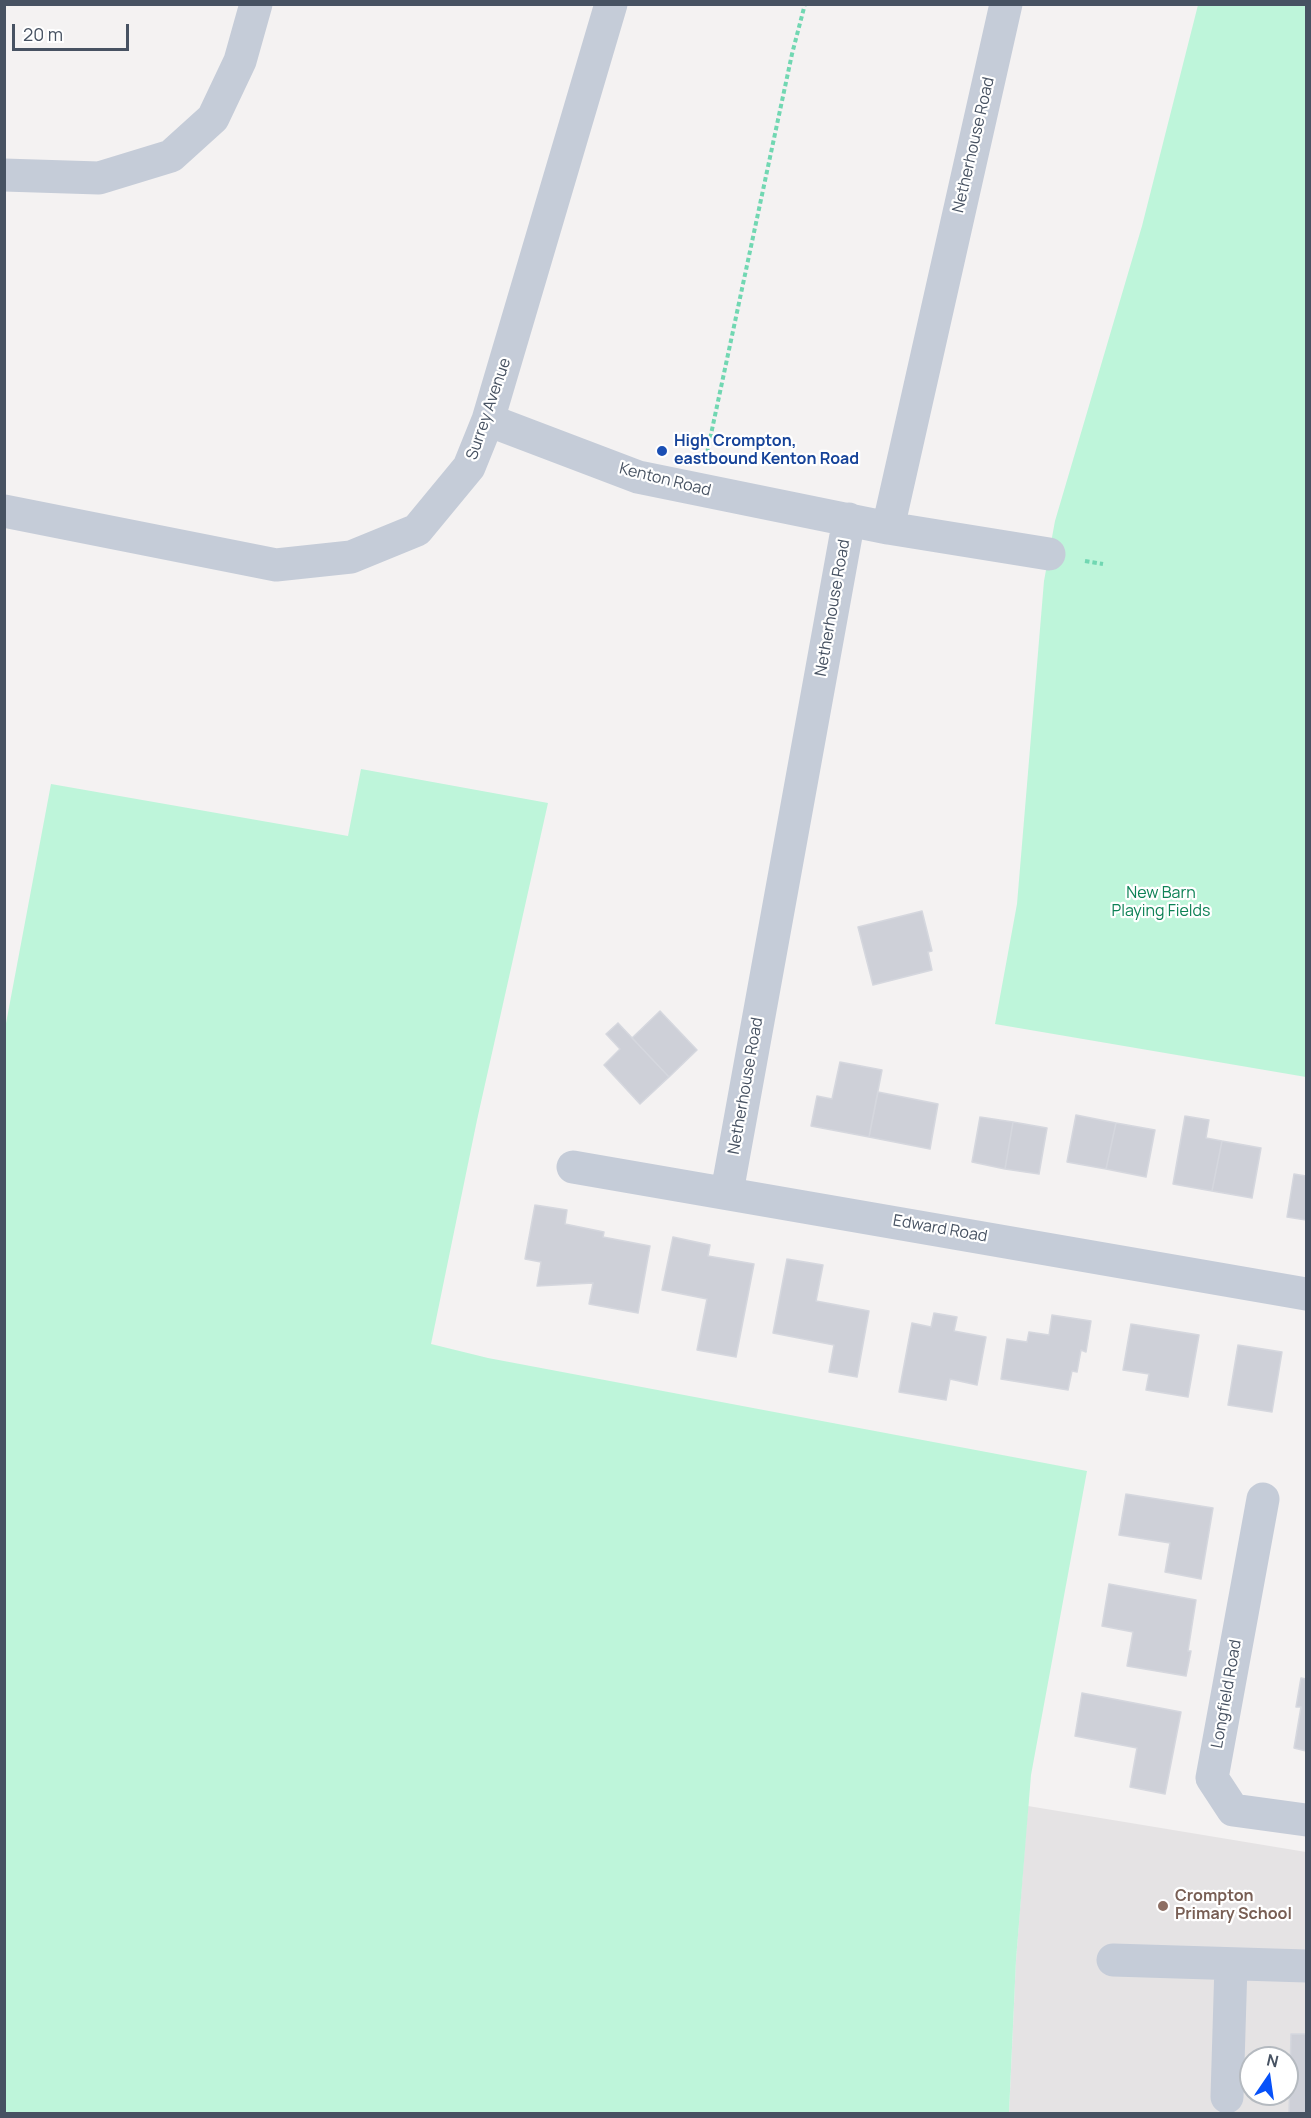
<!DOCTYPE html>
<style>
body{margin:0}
#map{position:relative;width:1311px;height:2118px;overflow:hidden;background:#f4f2f2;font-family:Manrope,sans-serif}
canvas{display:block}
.frame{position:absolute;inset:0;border:6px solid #475262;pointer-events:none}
.north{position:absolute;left:1239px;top:2046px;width:60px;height:60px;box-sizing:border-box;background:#fff;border:2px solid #b5bac0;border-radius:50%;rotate:13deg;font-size:16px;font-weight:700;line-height:24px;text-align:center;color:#475262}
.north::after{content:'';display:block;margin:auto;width:21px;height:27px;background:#0751f9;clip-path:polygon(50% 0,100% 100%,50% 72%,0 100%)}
.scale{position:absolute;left:12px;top:24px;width:117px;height:27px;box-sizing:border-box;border:3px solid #475262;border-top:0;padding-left:8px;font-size:18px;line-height:21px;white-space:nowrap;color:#475262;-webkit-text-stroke:4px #fff;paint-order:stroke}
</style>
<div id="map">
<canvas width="1311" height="2118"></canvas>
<div class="frame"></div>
<div class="north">N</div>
<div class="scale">20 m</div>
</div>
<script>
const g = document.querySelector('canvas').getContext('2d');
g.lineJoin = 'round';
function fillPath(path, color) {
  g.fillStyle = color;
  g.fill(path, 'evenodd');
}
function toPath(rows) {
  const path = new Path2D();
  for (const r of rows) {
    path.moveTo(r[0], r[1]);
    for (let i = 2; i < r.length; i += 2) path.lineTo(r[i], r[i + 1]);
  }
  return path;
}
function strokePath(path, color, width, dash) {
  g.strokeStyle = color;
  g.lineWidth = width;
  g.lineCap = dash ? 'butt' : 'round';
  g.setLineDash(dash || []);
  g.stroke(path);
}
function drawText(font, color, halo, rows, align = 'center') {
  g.font = font + ' Manrope,sans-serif';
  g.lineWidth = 4.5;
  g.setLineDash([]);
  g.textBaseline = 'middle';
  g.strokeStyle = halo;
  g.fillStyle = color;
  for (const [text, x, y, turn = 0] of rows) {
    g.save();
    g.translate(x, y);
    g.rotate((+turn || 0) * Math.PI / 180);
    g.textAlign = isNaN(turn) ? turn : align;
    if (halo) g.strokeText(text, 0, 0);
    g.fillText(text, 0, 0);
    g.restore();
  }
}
fillPath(toPath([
 [1028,1806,1306,1852,1306,2113,1009,2114,1016,1960],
 [1251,2058,1287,2058,1287,2094,1251,2094]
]), '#e5e3e4');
fillPath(toPath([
 [1198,5,1306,5,1306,1077,995,1024,1017,904,1044,581,1055,521,1142,226],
 [361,769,548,803,477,1120,431,1344,488,1358,1087,1471,1031,1775,1016,1960,1009,2113,5,2113,4,1034,51,784,348,836]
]), '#bef5da');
const building = toPath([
 [922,911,932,951,928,952,932,970,873,985,858,927,922,911],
 [660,1011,697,1050,669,1077,632,1038,660,1011],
 [618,1023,669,1077,640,1104,604,1065,620,1049,606,1034,618,1023],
 [840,1062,882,1070,869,1137,811,1126,817,1096,832,1099,840,1062],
 [878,1092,938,1104,930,1149,869,1137,878,1092],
 [1076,1115,1116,1123,1106,1169,1067,1162,1076,1115],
 [1185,1116,1209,1120,1206,1138,1222,1141,1212,1191,1173,1184,1185,1116],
 [980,1117,1013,1122,1005,1169,972,1162,980,1117],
 [1013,1122,1047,1128,1039,1174,1005,1169,1013,1122],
 [1116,1123,1155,1130,1146,1177,1106,1169,1116,1123],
 [1222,1141,1261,1148,1252,1198,1212,1191,1222,1141],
 [1294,1174,1306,1176,1306,1220,1287,1217,1294,1174],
 [535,1205,567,1210,565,1224,604,1232,603,1237,650,1246,638,1313,589,1304,593,1283,537,1286,541,1262,525,1259,535,1205],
 [673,1237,710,1245,708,1256,754,1264,736,1357,697,1350,707,1299,662,1290,673,1237],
 [787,1259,823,1265,816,1301,869,1311,857,1377,829,1372,834,1345,773,1333,787,1259],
 [934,1313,957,1317,954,1331,986,1337,977,1385,950,1379,946,1400,899,1392,912,1323,931,1327,934,1313],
 [1052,1315,1091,1321,1086,1352,1081,1350,1077,1372,1072,1371,1068,1390,1001,1379,1007,1339,1027,1342,1029,1332,1049,1335,1052,1315],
 [1131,1324,1199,1335,1188,1397,1146,1390,1149,1374,1123,1370,1131,1324],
 [1238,1345,1282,1352,1272,1412,1228,1405,1238,1345],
 [1126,1494,1213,1508,1201,1579,1165,1572,1170,1543,1119,1535,1126,1494],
 [1109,1584,1196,1600,1188,1651,1191,1651,1186,1676,1127,1666,1133,1632,1102,1626,1109,1584],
 [1301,1678,1306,1679,1306,1751,1294,1748,1301,1707,1296,1707,1301,1678],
 [1082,1693,1181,1712,1165,1794,1130,1787,1137,1748,1075,1736,1082,1693],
 [1291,2034,1306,2034,1306,2114,1289,2114,1291,2034]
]);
fillPath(building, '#ced0d8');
strokePath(building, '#d5d7de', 1.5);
strokePath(toPath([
 [707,453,792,54,805,4],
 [1085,561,1103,564]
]), '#71d7b2', 4, [4.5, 3]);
strokePath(toPath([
 [4,175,99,178,171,156,213,118,240,61,256,4],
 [488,420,638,477,888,528,1006,4],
 [4,511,276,565,351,557,417,530,469,467,488,420,611,4],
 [888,528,1049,554],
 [573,1167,1306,1294],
 [727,1192,849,519],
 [1263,1499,1212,1778,1233,1810,1306,1820],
 [1113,1960,1306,1966],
 [1227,2097,1231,1964]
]), '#c5ccd8', 33);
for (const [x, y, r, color] of [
 [662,451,6,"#1a4fb4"],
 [1163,1906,6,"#8d6e63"]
]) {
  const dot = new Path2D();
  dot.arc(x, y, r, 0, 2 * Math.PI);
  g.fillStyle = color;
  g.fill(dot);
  strokePath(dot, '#fff', 2);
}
drawText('16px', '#475262', '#fff', [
 ["Netherhouse Road",974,145,-77],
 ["Surrey Avenue",489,409,-71],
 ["Kenton Road",665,480,14],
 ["Netherhouse Road",833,608,-80],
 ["Netherhouse Road",746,1086,-80],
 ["Edward Road",940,1229,10],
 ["Longfield Road",1227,1694,-80]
]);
drawText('bold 16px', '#164399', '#fff', [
 ["High Crompton,",674,442],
 ["eastbound Kenton Road",674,460]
], 'left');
drawText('16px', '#0d8256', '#fff', [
 ["New Barn",1161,894],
 ["Playing Fields",1161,912]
]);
drawText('bold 16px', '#785e54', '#fff', [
 ["Crompton",1175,1897],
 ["Primary School",1175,1915]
], 'left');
</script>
